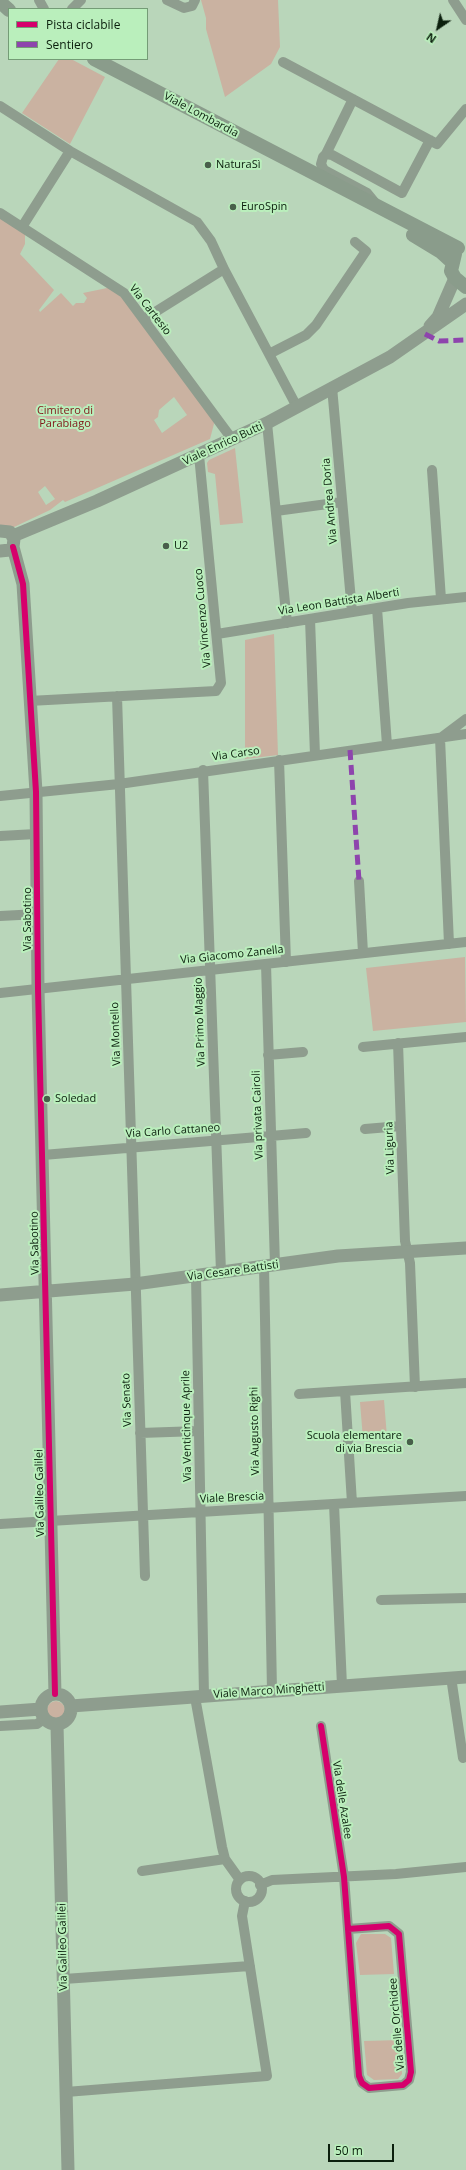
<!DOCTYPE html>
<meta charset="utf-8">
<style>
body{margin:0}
#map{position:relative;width:466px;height:2170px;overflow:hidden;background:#b9d6ba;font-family:"Open Sans",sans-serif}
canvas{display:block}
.legend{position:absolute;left:8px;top:8px;width:140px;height:52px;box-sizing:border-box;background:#baefbc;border:1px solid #749c76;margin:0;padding:5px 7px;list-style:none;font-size:12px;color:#0b1f0d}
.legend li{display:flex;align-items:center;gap:8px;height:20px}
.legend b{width:20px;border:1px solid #749c76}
.north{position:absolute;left:418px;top:8px;width:40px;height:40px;-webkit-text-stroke:3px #baefbc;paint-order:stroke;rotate:214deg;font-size:11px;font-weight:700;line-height:16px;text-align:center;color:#0b1f0d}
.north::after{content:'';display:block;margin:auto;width:14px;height:18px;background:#0b1f0d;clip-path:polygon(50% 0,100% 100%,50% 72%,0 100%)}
.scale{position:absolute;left:328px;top:2144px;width:66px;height:18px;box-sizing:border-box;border:2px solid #0b1f0d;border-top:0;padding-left:5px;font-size:12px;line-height:14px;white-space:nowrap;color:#0b1f0d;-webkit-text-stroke:3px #baefbc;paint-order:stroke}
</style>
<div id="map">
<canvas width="466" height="2170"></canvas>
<ul class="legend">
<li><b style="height:5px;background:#d6006c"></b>Pista ciclabile</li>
<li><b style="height:5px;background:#8e44ad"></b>Sentiero</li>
</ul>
<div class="north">N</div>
<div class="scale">50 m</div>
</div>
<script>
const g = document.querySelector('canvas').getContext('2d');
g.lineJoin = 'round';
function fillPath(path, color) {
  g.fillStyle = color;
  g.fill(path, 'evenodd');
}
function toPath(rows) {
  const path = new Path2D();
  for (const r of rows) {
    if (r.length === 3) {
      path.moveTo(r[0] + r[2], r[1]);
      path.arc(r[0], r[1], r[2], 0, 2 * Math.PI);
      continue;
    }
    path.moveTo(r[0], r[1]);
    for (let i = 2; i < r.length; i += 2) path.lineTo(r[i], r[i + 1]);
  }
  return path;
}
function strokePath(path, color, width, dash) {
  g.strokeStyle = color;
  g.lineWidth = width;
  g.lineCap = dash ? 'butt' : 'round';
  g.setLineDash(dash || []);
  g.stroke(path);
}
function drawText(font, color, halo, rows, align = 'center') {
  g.font = font + ' "Open Sans",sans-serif';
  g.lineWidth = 4;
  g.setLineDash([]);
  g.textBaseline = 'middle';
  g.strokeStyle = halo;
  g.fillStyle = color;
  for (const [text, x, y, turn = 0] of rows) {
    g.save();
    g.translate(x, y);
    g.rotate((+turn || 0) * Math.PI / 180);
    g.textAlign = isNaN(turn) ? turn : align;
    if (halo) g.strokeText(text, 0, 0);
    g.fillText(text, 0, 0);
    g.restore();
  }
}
fillPath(toPath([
 [201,0,278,0,280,47,271,64,225,97,206,29,206,18],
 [59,59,71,59,105,77,70,144,22,113],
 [0,216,25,232,25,244,20,254,54,290,39,310,40,312,61,293,73,306,76,303,84,303,87,298,83,293,112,287,123,295,215,420,210,439,65,502,63,500,50,510,12,528,0,528],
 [174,397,187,415,162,433,154,420,158,417,159,410],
 [45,486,55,499,46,505,38,492],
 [235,448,243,523,220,525,215,474,208,472,207,463,209,460],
 [274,634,278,755,245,759,245,640],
 [465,957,466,1022,373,1031,366,968],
 [384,1400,387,1437,363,1439,360,1402],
 [56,1710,9],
 [361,1934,385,1934,391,1938,394,1974,360,1975,356,1943],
 [400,2040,402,2074,398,2079,374,2080,367,2075,364,2041]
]), '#cab2a1');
strokePath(toPath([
 [39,0,44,9],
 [167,0,184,8,192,6,195,0],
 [453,0,466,20],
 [72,9,81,0],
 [283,62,437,144,466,109],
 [0,106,70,151,197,222,211,241,224,269],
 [326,154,353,99],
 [376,204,367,193,324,170,321,164,323,157,326,154,332,155,402,193,430,140],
 [0,213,124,293,232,439],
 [22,227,70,151],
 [144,319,224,269,269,354],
 [332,387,352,612],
 [297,407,269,354,306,335,316,325,366,251,355,242],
 [267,423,287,623],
 [432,470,441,599],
 [276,511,342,502],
 [377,608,387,745],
 [310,619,315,755],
 [217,634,408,603,466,597],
 [117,696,145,1576],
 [29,701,216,691,221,683,199,455],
 [442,737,466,719],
 [440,738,449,944],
 [279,760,286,962],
 [203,770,221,1272],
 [0,796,119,784,466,734],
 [0,836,36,834],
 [359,881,363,953],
 [0,916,38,914],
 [266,964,275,1265],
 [0,993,466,942],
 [398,1043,405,1241,410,1263,415,1387],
 [363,1047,466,1037],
 [268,1055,303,1052],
 [365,1129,401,1126],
 [43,1155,306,1133],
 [264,1266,272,1691],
 [196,1276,204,1696],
 [345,1391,352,1503],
 [299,1394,466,1383],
 [140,1433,199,1431],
 [334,1504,342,1686],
 [0,1524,466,1496],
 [381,1600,466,1598],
 [451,1677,463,1758],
 [195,1697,222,1847,225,1859,240,1880],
 [0,1726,37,1724,44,1719],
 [321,1726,344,1877,348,1929,359,2076,362,2083,369,2088,403,2085,409,2080,411,2072,399,1934,389,1926,348,1929],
 [142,1871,225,1859],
 [249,1889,13],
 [260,1885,272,1880,396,1874,466,1867],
 [64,1979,250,1966],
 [66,2092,267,2076,242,1916,245,1901]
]), '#8e9d8e', 10);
strokePath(toPath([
 [430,326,438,317,455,278],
 [0,531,10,532,14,539,13,547,10,550,0,551],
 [13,536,97,501,267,423,390,357,466,304],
 [13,547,23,584,36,792,38,989,55,1694],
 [0,1295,135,1284,338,1256,466,1248],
 [56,1709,15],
 [71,1706,466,1677],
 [0,1712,41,1709],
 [57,1725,68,2170]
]), '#8e9d8e', 13);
strokePath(toPath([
 [0,2,9,10],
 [94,59,458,248],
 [413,235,441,252,452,262],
 [455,254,451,271,455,278,466,287]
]), '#8a9c8b', 14);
strokePath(toPath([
 [425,334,439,341,466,340],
 [350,750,359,881]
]), '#8e44ad', 5, [10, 5]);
strokePath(toPath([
 [13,547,23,584,36,792,38,989,55,1694],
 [321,1726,344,1877,348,1929,359,2076,362,2083,369,2088,403,2085,409,2080,411,2072,399,1934,389,1926,348,1929]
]), '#d6006c', 6);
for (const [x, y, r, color] of [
 [208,165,4,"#485f4a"],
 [233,207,4,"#485f4a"],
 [166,546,4,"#485f4a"],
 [47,1099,4,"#485f4a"],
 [410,1442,4,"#485f4a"]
]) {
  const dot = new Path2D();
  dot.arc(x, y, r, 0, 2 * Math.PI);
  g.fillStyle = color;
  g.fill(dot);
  strokePath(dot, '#baefbc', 1.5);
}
drawText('11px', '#0b1f0d', '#baefbc', [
 ["Viale Lombardia",201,115,28],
 ["Via Cartesio",150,310,52],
 ["Viale Enrico Butti",223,444,-25],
 ["Via Andrea Doria",330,501,-95],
 ["Via Leon Battista Alberti",339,602,-9],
 ["Via Vincenzo Cuoco",203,618,-95],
 ["Via Carso",236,754,-8],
 ["Via Sabotino",28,919,-90],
 ["Via Giacomo Zanella",232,955,-6],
 ["Via Primo Maggio",200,1022,-92],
 ["Via Montello",116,1034,-92],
 ["Via privata Cairoli",258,1115,-92],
 ["Via Carlo Cattaneo",173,1131,-4],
 ["Via Liguria",390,1148,-92],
 ["Via Sabotino",35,1243,-91],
 ["Via Cesare Battisti",233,1271,-8],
 ["Via Senato",127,1400,-92],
 ["Via Venticinque Aprile",187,1426,-91],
 ["Via Augusto Righi",255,1431,-91],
 ["Via Galileo Galilei",40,1493,-91],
 ["Viale Brescia",232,1498,-3],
 ["Viale Marco Minghetti",269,1691,-4],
 ["Via delle Azalee",342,1800,81],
 ["Via Galileo Galilei",63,1947,-91],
 ["Via delle Orchidee",397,2024,-95]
]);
drawText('11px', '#0b1f0d', '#baefbc', [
 ["NaturaSì",216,165],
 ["EuroSpin",241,207],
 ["U2",174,546],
 ["Soledad",55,1099],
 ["Scuola elementare",402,1436,"right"],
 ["di via Brescia",402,1449,"right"]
], 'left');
drawText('11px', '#801618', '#baefbc', [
 ["Cimitero di",65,411],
 ["Parabiago",65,424]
]);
</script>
